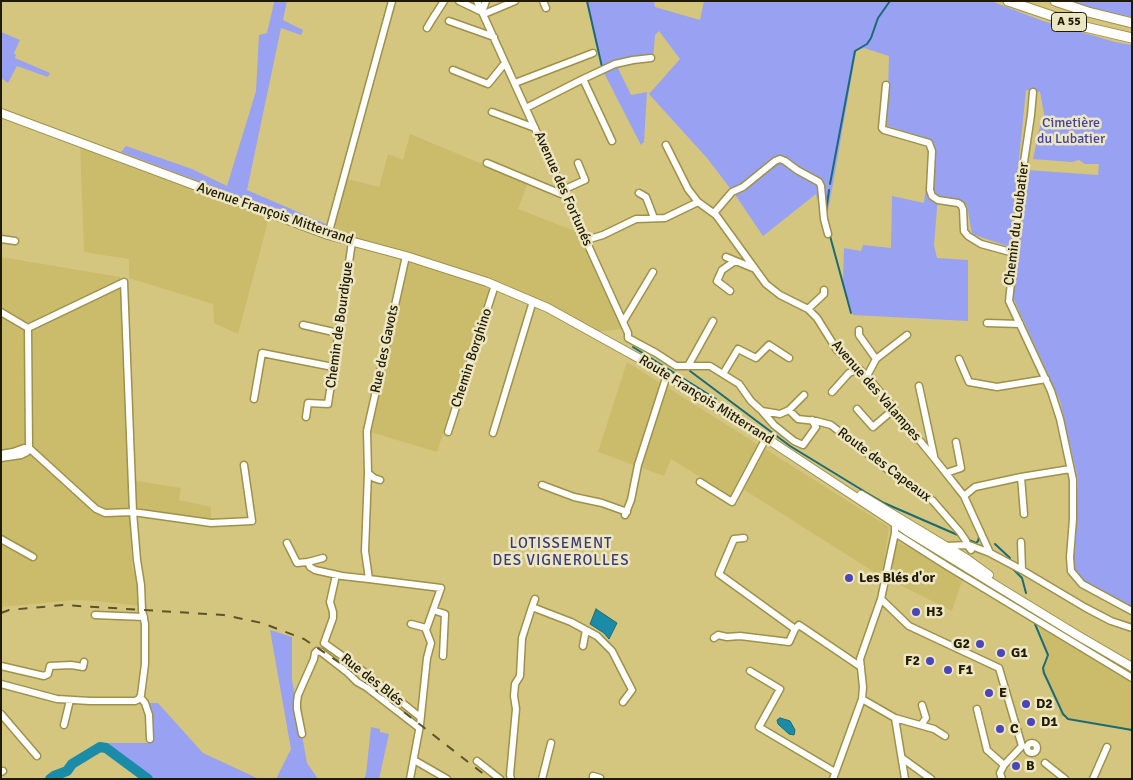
<!DOCTYPE html>
<meta charset="utf-8">
<style>
body{margin:0}
#map{position:relative;width:1133px;height:780px;overflow:hidden;background:#d4c67e;font-family:Signika,sans-serif}
canvas{display:block}
.frame{position:absolute;inset:0;border:2px solid #201a00;pointer-events:none}
</style>
<div id="map">
<canvas width="1133" height="780"></canvas>
<div class="frame"></div>
</div>
<script>
const g = document.querySelector('canvas').getContext('2d');
g.lineJoin = 'round';
function fillPath(path, color) {
  g.fillStyle = color;
  g.fill(path, 'evenodd');
}
function toPath(rows) {
  const path = new Path2D();
  for (const r of rows) {
    if (r.length === 3) {
      path.moveTo(r[0] + r[2], r[1]);
      path.arc(r[0], r[1], r[2], 0, 2 * Math.PI);
      continue;
    }
    path.moveTo(r[0], r[1]);
    for (let i = 2; i < r.length; i += 2) path.lineTo(r[i], r[i + 1]);
  }
  return path;
}
function strokePath(path, color, width, dash) {
  g.strokeStyle = color;
  g.lineWidth = width;
  g.lineCap = dash ? 'butt' : 'round';
  g.setLineDash(dash || []);
  g.stroke(path);
}
function drawText(font, color, halo, rows, align = 'center') {
  g.font = font + ' Signika,sans-serif';
  g.lineWidth = 5;
  g.setLineDash([]);
  g.textBaseline = 'middle';
  g.strokeStyle = halo;
  g.fillStyle = color;
  for (const [text, x, y, turn = 0] of rows) {
    g.save();
    g.translate(x, y);
    g.rotate((+turn || 0) * Math.PI / 180);
    g.textAlign = isNaN(turn) ? turn : align;
    if (halo) g.strokeText(text, 0, 0);
    g.fillText(text, 0, 0);
    g.restore();
  }
}
fillPath(toPath([
 [410,134,528,183,518,209,580,233,624,329,592,332,493,284,437,452,367,431,406,257,328,235,344,178,379,187,388,154,403,160],
 [80,142,270,214,238,334,214,323,213,304,129,278,129,259,84,252],
 [1,257,120,277,126,436,130,480,181,488,179,500,211,507,211,523,141,513,130,523,132,568,137,577,141,606,95,601,75,600,1,607],
 [627,362,889,527,882,577,743,489,731,496,671,459,664,476,598,452],
 [899,543,920,553,963,578,952,611,890,580,896,545],
 [1039,627,1132,681,1132,732,1115,727,1059,716,1060,707,1053,690,1042,674,1042,668,1048,654]
]), '#cbbc6b');
fillPath(toPath([
 [273,1,287,1,283,20,303,30,301,35,281,28,247,190,326,224,328,230,121,152,126,146,192,169,227,186,256,91,259,35,267,33,274,3],
 [586,1,654,1,655,7,700,20,704,1,991,1,1043,21,1115,42,1132,45,1132,609,1082,580,1075,572,1073,560,1075,549,1078,480,1060,401,1011,293,1027,170,1098,175,1099,164,1085,164,1079,160,1072,162,1033,159,1040,126,1045,119,1040,92,1026,90,1010,247,972,234,967,205,938,196,934,245,937,258,968,260,968,321,853,315,843,284,844,248,861,251,863,245,891,248,892,196,924,203,932,140,887,126,889,56,864,48,856,51,833,184,827,215,826,236,816,194,763,236,736,196,707,158,649,94,680,59,659,31,655,35,653,60,618,68,631,95,647,92,644,142,641,145,603,71],
 [1069,1,1132,1,1132,17,1082,6],
 [1,32,20,40,14,53,16,55,15,58,50,73,48,77,17,66,8,83,1,78],
 [270,630,292,637,292,680,307,763,318,779,276,779,291,749],
 [149,703,158,703,203,753,259,779,142,779,101,750,100,743,152,743,153,715],
 [371,727,380,729,380,732,389,734,379,779,364,779,366,774]
]), '#99a1f2');
const water = toPath([
 [596,609,617,623,609,639,604,633,590,624,596,609],
 [780,718,787,720,790,721,795,730,794,735,789,734,778,724,777,720,780,718]
]);
fillPath(water, '#1b8ca7');
strokePath(water, '#1c6a75', 1);
strokePath(toPath([
 [587,1,602,67],
 [830,184,855,51,867,44,871,38,878,18,890,1],
 [826,212,829,190],
 [830,236,851,313],
 [633,347,716,399],
 [690,371,790,446,867,493,884,503,960,536],
 [969,540,976,543,978,541,979,537],
 [995,544,1010,558],
 [1012,568,1022,578,1026,593],
 [1035,624,1048,655,1043,668,1044,673,1063,714,1068,719,1132,730]
]), '#1c6a75', 2);
strokePath(toPath([
 [50,779,54,776,67,771,72,764,100,747,106,748,148,779]
]), '#1b8ca7', 10);
const minor = toPath([
 [459,1,482,12,628,333,628,338,656,353,676,366,710,366,739,384,751,401,762,411,780,414,789,410,798,419,816,421,831,425,892,473,912,485,933,501,960,532,966,541,967,545,971,550],
 [477,1,482,12],
 [543,1,546,8],
 [482,12,486,1],
 [484,14,515,1],
 [449,21,494,37],
 [427,28,433,18,444,1],
 [453,70,488,84,505,63],
 [583,79,615,64,633,60,651,58],
 [515,83,593,53],
 [886,85,882,128,884,130,891,132,929,143,932,151,930,190,932,196,938,200,958,203,961,205,963,209,964,231,968,236,981,244,1014,253],
 [1033,92,1031,115,1024,162,1009,301,1051,391,1060,419,1073,480,1073,519,1070,557,1071,571,1082,584,1132,611],
 [526,108,583,79,612,141],
 [492,112,535,128],
 [666,145,688,189,698,202,716,215,766,284,780,295,808,309,817,318,837,350,867,376,934,458,964,496,990,553],
 [487,163,566,196],
 [563,190,585,180,578,163],
 [639,193,646,197,654,218],
 [714,213,732,192,743,187,775,161,780,159,785,161,797,170,819,182,821,186,824,219,828,234],
 [328,235,392,1],
 [1,239,15,241],
 [586,240,603,235,636,219,665,218,698,202],
 [726,257,753,268],
 [124,282,133,512,105,513,96,509,29,448,28,328,124,282],
 [730,291,717,281,722,270,735,261],
 [808,309,824,294,824,290],
 [1,312,28,328],
 [623,322,653,272],
 [987,323,1020,324],
 [303,325,338,333],
 [859,330,859,335,876,359],
 [959,359,969,382,997,387,1046,379],
 [688,366,713,321],
 [723,374,738,349,756,358,769,345,789,358],
 [867,376,876,359,907,335],
 [919,386,934,456],
 [832,392,849,373,859,369],
 [254,399,262,353,333,367],
 [857,409,873,427,894,409],
 [789,410,804,395],
 [762,411,774,425,794,441,803,445,816,427,812,420],
 [306,417,308,403,328,404,352,242],
 [448,432,495,285],
 [493,433,533,301],
 [1,454,13,452,24,448,29,448,27,452,21,455,1,458],
 [368,473,365,551,369,579,441,588,426,630,431,643,427,658,420,725,410,779],
 [946,473,961,468,956,442],
 [1021,477,1024,514],
 [380,480,374,478,368,473,367,431,406,256],
 [700,482,732,502,766,438],
 [542,485,574,497,602,503,627,512],
 [964,496,975,487,1021,477,1070,469],
 [625,515,631,500,638,465,667,375],
 [895,533,947,566,1132,678],
 [744,538,734,539,719,574,795,629],
 [1,539,33,557],
 [1021,542,1022,570],
 [287,543,297,563,308,562,310,567,315,570,342,576,369,579],
 [946,546,969,545,990,553,1022,570,1086,608,1111,621,1132,628],
 [308,562,323,558],
 [336,575,330,602,333,612,333,618,324,643,359,668,420,717],
 [881,599,909,626,999,668,1022,746],
 [532,607,535,599],
 [433,610,445,614,443,656],
 [95,615,144,617],
 [411,624,426,628],
 [795,629,799,625,861,667],
 [714,638,718,635,727,637,740,636,789,642,795,629],
 [583,646,586,630],
 [1,666,44,676,48,674,50,666,71,665,83,667,84,662],
 [750,671,780,689,759,727,835,772],
 [1,684,57,699,90,701,135,701,139,699,141,695,145,664,145,624,142,610,141,585,137,560,133,512,211,523,252,521,244,465],
 [140,697,145,703,149,715,150,739],
 [862,699,895,718,905,779],
 [977,709,987,750,1004,765],
 [1,714,37,756],
 [895,718,934,729,945,736],
 [64,725,70,700],
 [921,725,926,718,922,705],
 [302,734,297,709,297,702,298,695,314,659,315,653,317,651,321,652,348,673,357,682,366,687,419,728],
 [1032,748,5],
 [902,758,931,779],
 [414,760,447,779],
 [477,761,500,779],
 [1045,763,1065,779],
 [1,772,3,771],
 [511,779,510,775,516,709,514,696,515,684,520,676,522,638,532,607,571,622,597,636,612,651,632,690,623,702],
 [542,779,551,743],
 [593,779,593,776,600,778],
 [833,779,862,699,863,687,860,659,881,599,895,533,895,523],
 [1002,779,1000,773,1004,765,1022,746],
 [1093,779,1107,747]
]);
const major = toPath([
 [1,113,328,235,406,256,487,282,548,308,649,364,766,438,907,531,1077,635,1132,667],
 [861,495,967,559,989,575]
]);
const highway = toPath([
 [1008,1,1085,27,1132,38],
 [1055,1,1088,12,1132,23]
]);
strokePath(minor, '#9e914a', 9);
strokePath(major, '#9e914a', 10);
strokePath(highway, '#9e914a', 11);
strokePath(minor, '#fff', 6);
strokePath(major, '#fff', 8);
strokePath(highway, '#fff', 9);
strokePath(toPath([
 [1,613,9,610,63,605,224,615,262,623,304,639,346,667,490,779]
]), '#5c532a', 2, [9, 9]);
for (const [x, y, r, color] of [
 [849,578,5,"#4a45bb"],
 [916,612,5,"#4a45bb"],
 [980,644,5,"#4a45bb"],
 [1001,653,5,"#4a45bb"],
 [930,661,5,"#4a45bb"],
 [948,670,5,"#4a45bb"],
 [989,693,5,"#4a45bb"],
 [1026,704,5,"#4a45bb"],
 [1031,722,5,"#4a45bb"],
 [1000,729,5,"#4a45bb"],
 [1016,766,5,"#4a45bb"]
]) {
  const dot = new Path2D();
  dot.arc(x, y, r, 0, 2 * Math.PI);
  g.fillStyle = color;
  g.fill(dot);
  strokePath(dot, '#ede6c3', 2);
}
for (const [x, y, w] of [
 [1069,22,35]
]) {
  const box = new Path2D();
  box.roundRect(x - w / 2, y - 9.5, w, 19, 4);
  g.fillStyle = '#ede6c3';
  g.fill(box);
  strokePath(box, '#201a00', 1);
}
drawText('bold 12px', '#201a00', null, [
 ["A 55",1069,22]
]);
drawText('14px', '#4442a5', '#ede6c3', [
 ["Cimetière",1071,123],
 ["du Lubatier",1071,139]
]);
drawText('14px', '#201a00', '#ede6c3', [
 ["Avenue des Fortunés",563,189,66],
 ["Avenue François Mitterrand",275,214,19],
 ["Chemin du Loubatier",1017,224,-83],
 ["Chemin de Bourdigue",340,325,-82],
 ["Rue des Gavots",385,349,-78],
 ["Chemin Borghino",472,358,-72],
 ["Avenue des Valampes",876,391,49],
 ["Route François Mitterrand",706,400,32],
 ["Route des Capeaux",884,465,37],
 ["Rue des Blés",372,680,38]
]);
drawText('bold 14px', '#201a00', '#ede6c3', [
 ["Les Blés d'or",859,578],
 ["H3",926,612],
 ["G2",970,644,"right"],
 ["G1",1011,653],
 ["F2",920,661,"right"],
 ["F1",958,670],
 ["E",999,693],
 ["D2",1036,704],
 ["D1",1041,722],
 ["C",1010,729],
 ["B",1026,766]
], 'left');
g.letterSpacing = '1px';
drawText('15px', '#393b77', '#ede6c3', [
 ["LOTISSEMENT",561,544],
 ["DES VIGNEROLLES",561,561]
]);
g.letterSpacing = '0px';
</script>
